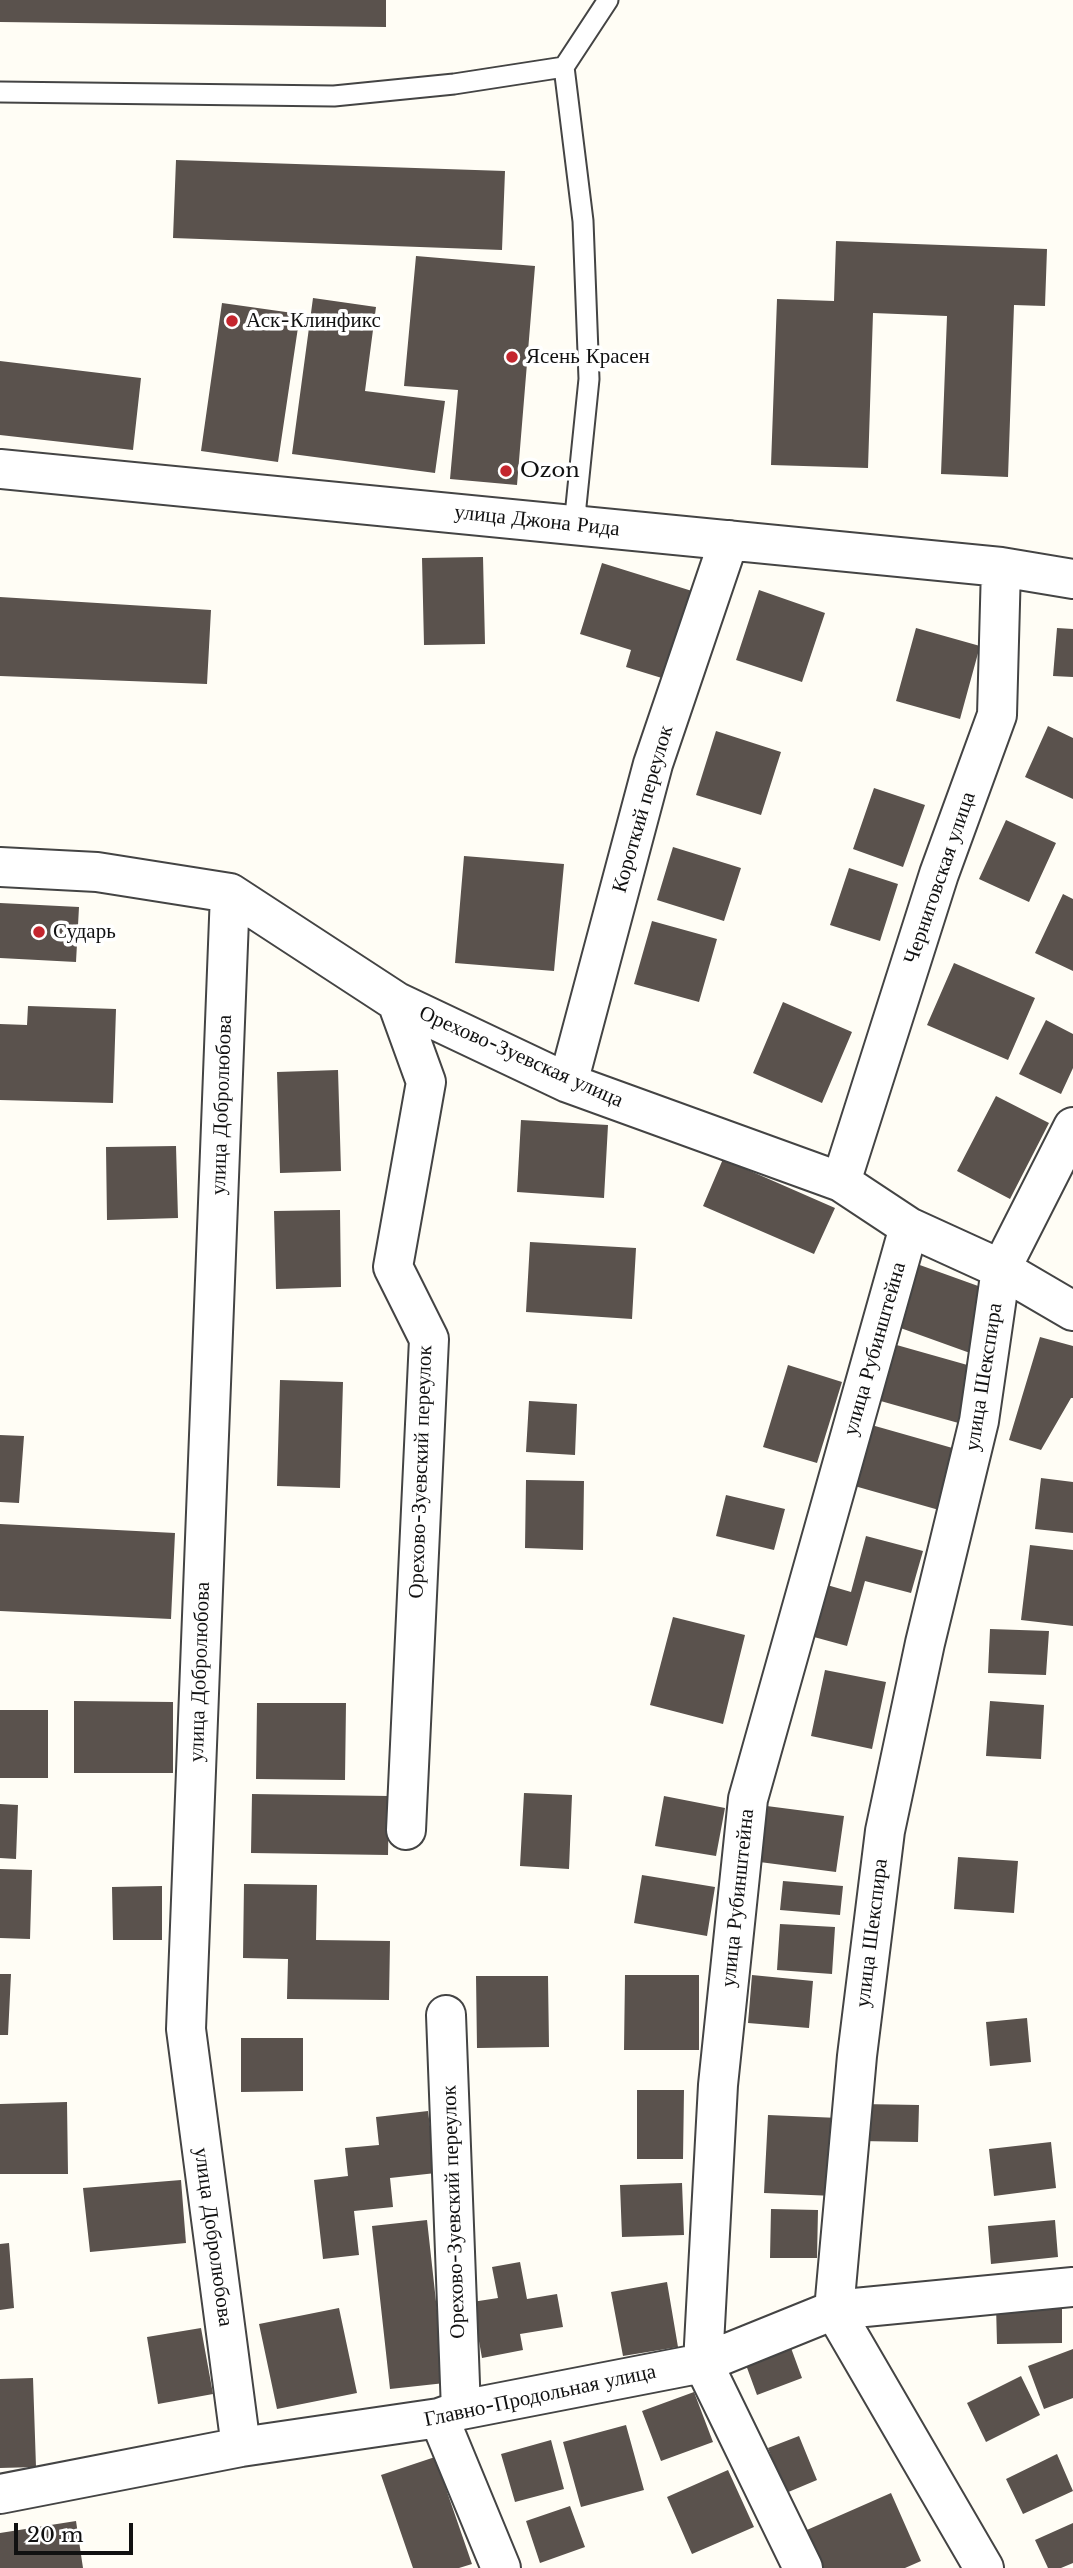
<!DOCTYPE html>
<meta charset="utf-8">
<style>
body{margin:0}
#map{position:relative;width:1073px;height:2568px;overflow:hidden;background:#fffdf5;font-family:"Libre Baskerville",serif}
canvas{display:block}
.scale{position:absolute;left:14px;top:2523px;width:119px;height:32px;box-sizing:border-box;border:4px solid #111;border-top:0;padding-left:9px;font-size:21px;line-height:24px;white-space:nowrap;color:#111;-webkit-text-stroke:5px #fff;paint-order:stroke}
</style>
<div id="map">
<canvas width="1073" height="2568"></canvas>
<div class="scale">20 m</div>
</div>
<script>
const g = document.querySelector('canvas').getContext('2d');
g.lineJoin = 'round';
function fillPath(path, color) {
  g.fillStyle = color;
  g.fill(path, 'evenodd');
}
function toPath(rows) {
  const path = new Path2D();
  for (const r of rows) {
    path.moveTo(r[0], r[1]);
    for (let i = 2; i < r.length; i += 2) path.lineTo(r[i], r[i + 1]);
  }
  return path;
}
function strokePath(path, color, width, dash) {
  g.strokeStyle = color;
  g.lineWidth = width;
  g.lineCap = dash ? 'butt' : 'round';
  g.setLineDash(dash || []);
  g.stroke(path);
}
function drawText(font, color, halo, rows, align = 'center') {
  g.font = font + ' "Libre Baskerville",serif';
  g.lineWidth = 7;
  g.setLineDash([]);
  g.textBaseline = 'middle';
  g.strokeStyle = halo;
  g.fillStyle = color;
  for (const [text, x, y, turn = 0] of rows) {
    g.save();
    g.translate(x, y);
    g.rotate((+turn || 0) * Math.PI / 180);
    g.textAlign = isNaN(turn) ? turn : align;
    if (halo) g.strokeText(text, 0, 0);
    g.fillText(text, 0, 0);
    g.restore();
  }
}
fillPath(toPath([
 [0,0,386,0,386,27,0,22],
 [176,160,505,171,502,250,173,238],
 [836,241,1047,249,1045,306,1014,305,1008,477,941,474,947,316,873,313,868,468,771,465,777,299,834,301],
 [416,256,535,266,517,485,450,479,458,390,404,386],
 [313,298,376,307,365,391,445,401,435,473,292,454],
 [222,303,300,314,278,462,201,451],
 [0,361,141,378,133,450,0,435],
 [483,557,485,644,424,645,422,558],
 [602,563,692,591,665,679,626,667,631,650,580,634],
 [759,590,825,613,802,682,736,660],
 [0,597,211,610,207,684,0,676],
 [916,628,980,646,960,719,896,701],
 [1057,628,1073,629,1073,677,1053,676],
 [1048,726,1073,738,1073,799,1025,777],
 [716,731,781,752,761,815,696,795],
 [874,788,925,805,903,867,853,849],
 [1006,820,1056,843,1029,902,979,879],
 [673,847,741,868,724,921,657,900],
 [464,856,564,864,554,971,455,963],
 [849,868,898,884,880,941,830,925],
 [1063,894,1073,899,1073,971,1035,953],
 [0,903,79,907,76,962,0,958],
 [652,921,717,939,699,1002,634,984],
 [954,963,1035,998,1008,1060,927,1025],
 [783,1002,852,1032,822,1103,753,1073],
 [28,1006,116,1009,113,1103,0,1100,0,1024,27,1025],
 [1046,1020,1073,1034,1073,1068,1061,1094,1019,1074],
 [338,1070,341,1171,280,1173,277,1072],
 [996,1096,1049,1123,1010,1199,957,1171],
 [521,1120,608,1125,604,1198,517,1192],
 [176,1146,178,1218,107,1220,106,1147],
 [723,1159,835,1208,814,1254,703,1206],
 [340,1210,341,1287,276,1289,274,1211],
 [530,1242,636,1248,632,1319,526,1312],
 [917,1264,992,1291,970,1353,895,1326],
 [1040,1337,1073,1346,1073,1398,1071,1398,1041,1450,1009,1440],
 [886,1342,978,1368,962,1424,870,1398],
 [788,1365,842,1382,817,1463,763,1447],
 [280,1380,343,1382,340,1488,277,1486],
 [529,1401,577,1404,575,1455,526,1452],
 [861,1422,956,1449,939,1510,844,1483],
 [0,1435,24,1436,19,1503,0,1502],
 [1041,1478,1073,1482,1073,1533,1035,1529],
 [526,1480,584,1481,583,1550,525,1548],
 [726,1495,785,1509,774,1550,716,1536],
 [0,1524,175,1533,171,1619,0,1611],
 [866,1536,923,1551,911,1593,865,1581,847,1646,803,1634,817,1582,851,1592],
 [1030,1545,1073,1550,1073,1626,1021,1620],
 [673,1617,745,1635,723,1724,650,1705],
 [990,1629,1049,1631,1046,1675,988,1673],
 [825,1670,886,1682,872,1749,811,1736],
 [74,1701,173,1702,173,1773,74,1773],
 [990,1701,1044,1705,1041,1759,986,1756],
 [257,1703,346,1703,345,1780,256,1779],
 [0,1710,48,1710,48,1778,0,1778],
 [524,1793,572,1795,569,1869,520,1866],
 [252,1794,389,1796,388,1855,251,1853],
 [664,1796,725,1808,716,1856,655,1846],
 [0,1804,18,1805,16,1859,0,1858],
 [759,1805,844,1816,836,1872,752,1861],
 [958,1857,1018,1861,1014,1913,954,1909],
 [0,1869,32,1870,30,1939,0,1938],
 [642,1875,715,1887,707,1936,634,1923],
 [783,1881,843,1886,840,1915,780,1910],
 [244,1884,317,1885,316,1940,390,1941,389,2000,287,1999,288,1959,243,1958],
 [162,1886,162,1940,113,1940,112,1887],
 [780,1924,835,1927,832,1974,777,1970],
 [0,1974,11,1974,8,2035,0,2035],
 [625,1975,699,1975,699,2050,624,2050],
 [752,1975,813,1981,809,2028,748,2023],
 [476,1976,548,1976,549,2047,477,2048],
 [1027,2018,1031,2062,990,2066,986,2022],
 [241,2038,303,2038,303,2091,241,2092],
 [637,2090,684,2090,683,2159,637,2159],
 [67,2102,68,2174,0,2174,0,2104],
 [861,2104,919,2105,918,2142,860,2141],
 [428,2111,436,2173,390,2178,393,2207,354,2211,359,2255,323,2259,314,2180,348,2176,345,2148,379,2145,376,2117],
 [768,2115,839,2118,834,2196,764,2193],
 [1051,2142,1056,2188,994,2196,989,2149],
 [181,2180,186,2243,90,2252,83,2188],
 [682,2183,684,2235,622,2237,620,2185],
 [771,2209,818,2210,817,2258,770,2258],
 [427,2220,445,2383,390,2389,372,2226],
 [1055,2220,1058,2257,991,2264,988,2226],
 [9,2243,14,2308,0,2310,0,2244],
 [520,2262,527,2299,557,2294,563,2327,520,2334,523,2350,482,2358,472,2302,498,2298,492,2267],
 [667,2282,678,2347,623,2356,611,2292],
 [996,2305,1062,2305,1062,2343,997,2344],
 [339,2308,357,2393,277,2409,259,2324],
 [201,2328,213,2394,158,2404,147,2337],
 [791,2348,802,2378,757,2395,746,2365],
 [1073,2349,1073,2398,1044,2409,1028,2366],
 [1021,2376,1040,2415,986,2442,967,2403],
 [33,2378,36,2467,0,2468,0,2379],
 [694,2392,713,2442,661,2461,642,2411],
 [626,2425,644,2490,581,2507,563,2442],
 [799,2436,817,2480,786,2493,768,2448],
 [551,2440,564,2489,515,2502,501,2454],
 [1057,2454,1073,2491,1023,2514,1006,2479],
 [435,2457,472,2564,459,2568,413,2568,381,2475],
 [728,2470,754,2527,692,2554,667,2497],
 [891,2493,921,2561,905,2568,815,2568,800,2533],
 [570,2506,585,2547,540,2563,526,2521],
 [76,2521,83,2568,0,2568,0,2533],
 [1073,2523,1073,2563,1061,2568,1048,2568,1035,2540]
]), '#5a524d');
const service = toPath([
 [0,92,334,96,454,84,564,67],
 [578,524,576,506,589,379,583,221,564,67,608,0]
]);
const minor = toPath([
 [0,469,1001,567,1073,579],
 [0,867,97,872,230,893,397,1002,568,1083,841,1182,909,1227,1001,1269,1073,1311],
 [230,893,186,2029,241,2447],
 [397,1002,426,1082,393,1267,429,1339,406,1830],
 [568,1083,653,764,729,540],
 [841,1182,939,874,997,715,1001,567],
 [446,2015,461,2410],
 [439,2418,501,2568],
 [0,2494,241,2447,439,2418,461,2410,703,2363,834,2310,1073,2287],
 [803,2568,703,2363,718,2085,748,1799,909,1227],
 [984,2568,834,2310,857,2056,885,1831,925,1643,979,1421,1001,1269,1073,1127]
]);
strokePath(service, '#444', 23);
strokePath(minor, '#444', 42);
strokePath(service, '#fff', 19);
strokePath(minor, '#fff', 38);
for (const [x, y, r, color] of [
 [232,321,7,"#c4262e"],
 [512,357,7,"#c4262e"],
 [506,471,7,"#c4262e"],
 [39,932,7,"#c4262e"]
]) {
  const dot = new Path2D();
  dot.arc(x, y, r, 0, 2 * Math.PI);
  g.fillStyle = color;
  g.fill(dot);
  strokePath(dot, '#fff', 2.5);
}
drawText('21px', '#111', '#fff', [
 ["Аск-Клинфикс",246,321],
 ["Ясень Красен",526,357],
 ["Ozon",520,471],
 ["Сударь",53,932]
], 'left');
drawText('21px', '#111', '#fff', [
 ["улица Джона Рида",537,521,6],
 ["Короткий переулок",643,809,-74],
 ["Черниговская улица",940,878,-71],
 ["Орехово-Зуевская улица",521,1057,24],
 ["улица Добролюбова",222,1105,-88],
 ["улица Рубинштейна",875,1349,-74],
 ["улица Шекспира",984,1377,-81],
 ["Орехово-Зуевский переулок",421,1472,-88],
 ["улица Добролюбова",200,1672,-88],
 ["улица Рубинштейна",738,1898,-84],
 ["улица Шекспира",872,1933,-83],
 ["Орехово-Зуевский переулок",454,2212,-92],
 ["улица Добролюбова",213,2237,82],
 ["Главно-Продольная улица",540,2396,-12]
]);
</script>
